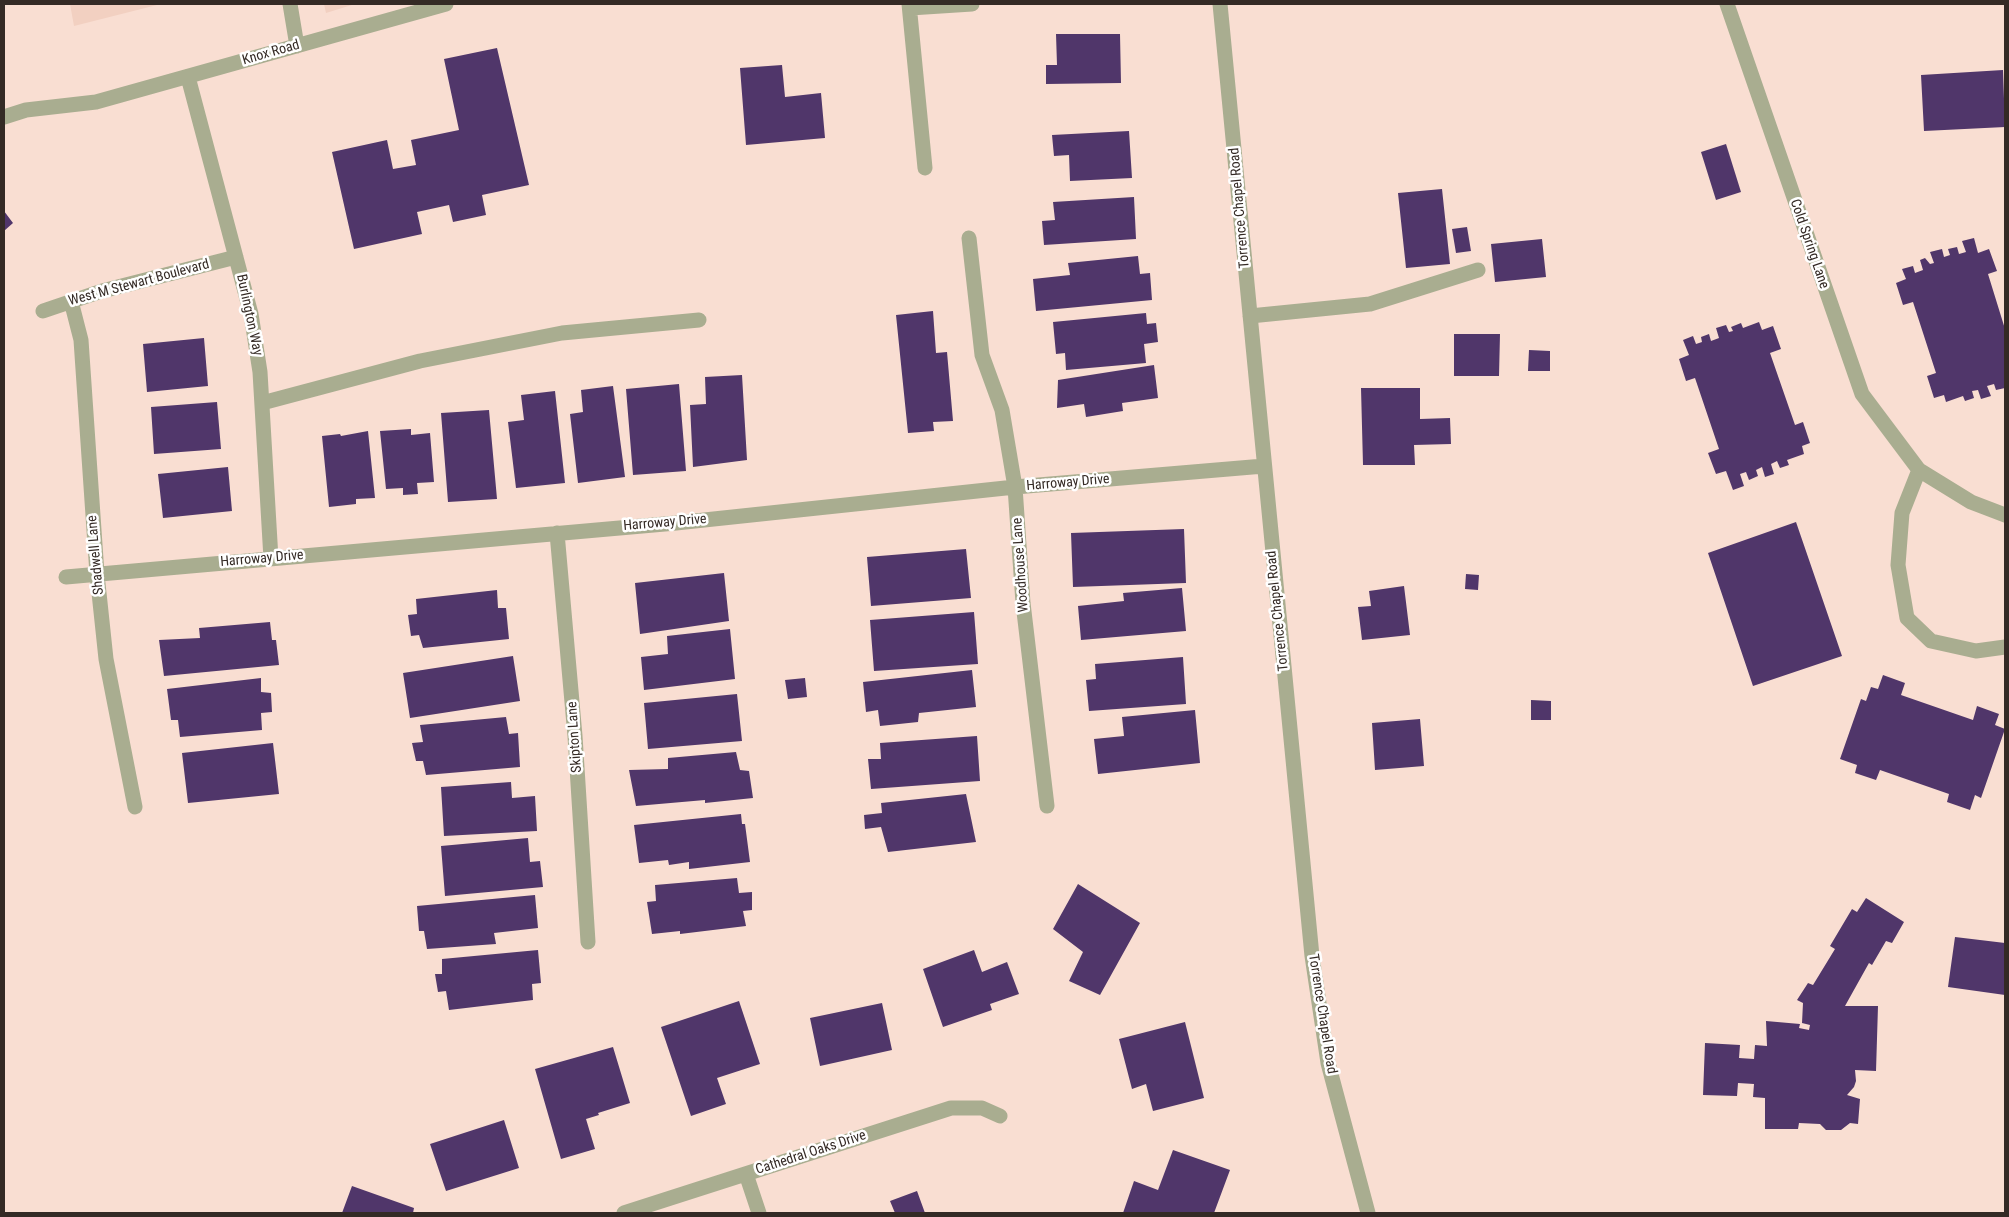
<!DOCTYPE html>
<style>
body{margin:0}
#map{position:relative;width:2009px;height:1217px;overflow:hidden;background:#f9ded2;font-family:"Roboto Condensed",sans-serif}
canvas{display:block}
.frame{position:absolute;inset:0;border:5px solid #342a25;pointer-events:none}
</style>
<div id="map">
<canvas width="2009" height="1217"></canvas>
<div class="frame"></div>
</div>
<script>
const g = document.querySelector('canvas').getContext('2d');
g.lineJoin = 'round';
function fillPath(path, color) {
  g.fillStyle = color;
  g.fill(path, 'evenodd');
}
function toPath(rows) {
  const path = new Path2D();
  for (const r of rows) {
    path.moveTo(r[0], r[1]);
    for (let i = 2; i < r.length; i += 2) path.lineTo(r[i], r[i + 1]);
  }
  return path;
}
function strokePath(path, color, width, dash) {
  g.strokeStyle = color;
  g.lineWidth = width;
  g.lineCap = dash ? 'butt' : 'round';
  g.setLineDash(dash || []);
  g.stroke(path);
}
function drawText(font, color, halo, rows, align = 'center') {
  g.font = font + ' "Roboto Condensed",sans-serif';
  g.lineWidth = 5;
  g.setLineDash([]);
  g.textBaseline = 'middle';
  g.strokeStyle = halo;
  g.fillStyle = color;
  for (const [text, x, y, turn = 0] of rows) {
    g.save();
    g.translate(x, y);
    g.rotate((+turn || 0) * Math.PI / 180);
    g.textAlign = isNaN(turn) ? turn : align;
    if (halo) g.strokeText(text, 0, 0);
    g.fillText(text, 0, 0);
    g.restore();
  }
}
fillPath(toPath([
 [70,4,161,4,74,26],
 [324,4,355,4,326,13]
]), '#f2d0c1');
fillPath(toPath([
 [1056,34,1120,34,1121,83,1046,84,1046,65,1057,65],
 [497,48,529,185,482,195,486,215,453,222,449,205,417,212,422,234,354,249,332,152,387,140,393,169,416,165,411,140,459,130,444,59],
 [782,65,785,97,821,93,825,138,746,145,740,68],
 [2003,70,2005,127,1924,131,1921,75],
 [1129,131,1132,178,1070,181,1069,155,1054,156,1052,135],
 [1726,144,1741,192,1716,200,1701,152],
 [1442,189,1450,264,1406,268,1398,193],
 [1134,197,1136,239,1044,245,1042,221,1055,220,1053,202],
 [4,211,13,223,4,231],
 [1467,227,1471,251,1456,253,1452,229],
 [1974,238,1978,253,1989,249,1997,271,1988,274,2005,329,2005,388,1996,390,1994,384,1987,386,1991,396,1981,399,1978,390,1972,391,1974,398,1965,401,1963,396,1946,402,1944,395,1934,398,1927,376,1936,373,1913,302,1903,305,1896,283,1906,279,1902,269,1913,266,1915,273,1923,270,1920,260,1925,258,1930,264,1934,263,1930,252,1942,249,1944,257,1950,255,1948,249,1957,247,1959,254,1966,252,1962,241],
 [1542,239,1546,277,1495,282,1491,244],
 [1138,256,1140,274,1150,273,1152,300,1036,311,1033,279,1070,275,1068,263],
 [933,311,936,353,947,352,953,421,933,422,934,431,908,433,896,315],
 [1146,313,1147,324,1156,323,1158,342,1144,344,1146,363,1066,370,1065,353,1056,354,1053,322],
 [1759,322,1762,330,1773,326,1781,349,1770,353,1795,425,1803,422,1810,443,1802,446,1804,454,1787,460,1789,465,1780,468,1777,461,1771,464,1774,474,1765,477,1762,467,1756,470,1758,476,1749,480,1746,472,1740,474,1744,486,1733,490,1726,471,1716,474,1708,453,1719,449,1695,378,1686,381,1679,359,1689,355,1683,340,1693,336,1696,344,1702,342,1701,337,1709,334,1711,341,1719,338,1716,328,1726,325,1729,332,1733,331,1731,327,1741,323,1743,328],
 [1454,334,1500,334,1499,376,1454,376],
 [204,338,208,386,147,392,143,344],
 [1529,350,1550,351,1550,371,1528,371],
 [1154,365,1158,398,1122,403,1123,411,1086,417,1084,404,1057,408,1058,380],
 [742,375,747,460,693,467,690,405,706,404,705,377],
 [679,384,686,471,633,475,626,389],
 [613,386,625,477,578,483,570,414,583,412,581,390],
 [1361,388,1420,388,1420,419,1450,418,1451,444,1414,445,1415,465,1363,465],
 [555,391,565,483,516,488,508,422,524,420,521,395],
 [217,402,221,449,154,454,151,407],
 [489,410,497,499,448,502,441,413],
 [411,429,411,435,430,433,434,482,417,483,418,494,403,495,403,488,386,489,380,431],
 [368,431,375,498,356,499,356,504,329,507,322,436,340,434,341,436],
 [228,467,232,511,163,518,158,474],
 [1796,522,1842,656,1753,686,1708,553],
 [1184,529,1186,583,1073,587,1071,533],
 [966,549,971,598,871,606,867,557],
 [724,573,729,621,640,634,635,583],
 [1466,574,1479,575,1478,590,1465,589],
 [1404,586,1410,635,1362,640,1358,607,1371,606,1369,591],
 [1182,588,1186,631,1081,640,1078,606,1124,601,1123,593],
 [497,590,498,608,506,608,509,639,423,648,419,635,411,636,408,615,417,614,416,599],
 [974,612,978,664,874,671,870,620],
 [270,622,272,640,276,640,279,665,164,676,159,640,200,638,199,628],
 [730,629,735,679,644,690,641,657,668,654,667,636],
 [513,656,520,701,410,718,403,673],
 [1183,657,1186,704,1089,711,1086,680,1096,679,1095,664],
 [972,670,976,707,919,713,918,722,880,726,878,710,866,712,863,682],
 [1883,675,1905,683,1901,695,1973,720,1977,706,1999,714,1995,725,2005,729,1981,798,1975,795,1970,810,1947,802,1949,794,1880,770,1876,780,1855,773,1857,765,1840,759,1861,699,1866,701,1871,687,1878,689],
 [261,678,261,692,271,693,272,712,261,713,262,730,180,737,178,720,171,720,167,689],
 [805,678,807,697,788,699,785,680],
 [737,694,742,741,648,749,644,703],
 [1531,700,1551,701,1551,720,1531,720],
 [1195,710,1200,763,1098,774,1094,739,1124,736,1122,717],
 [506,717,509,734,518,733,520,767,426,775,423,761,416,761,412,743,423,742,420,725],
 [1420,719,1424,766,1375,770,1372,723],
 [977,736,980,781,871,789,868,759,881,759,880,743],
 [273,743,279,794,188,803,182,753],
 [736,752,740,770,749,771,753,798,705,803,705,800,636,806,629,770,668,769,668,758],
 [511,782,512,798,535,796,537,831,444,836,441,787],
 [966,794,976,842,888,852,881,827,865,829,864,815,882,813,881,803],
 [741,814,742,824,745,824,750,862,689,869,689,862,669,865,668,860,639,863,634,825],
 [528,838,530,862,540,861,543,887,445,896,441,846],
 [737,878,739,893,752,892,752,910,743,911,746,926,680,934,680,931,652,934,647,902,656,901,655,885],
 [1078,884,1140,923,1100,995,1069,981,1083,952,1053,929],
 [535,895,538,928,494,933,496,944,427,949,424,931,419,931,417,906],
 [1866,898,1904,922,1892,943,1886,941,1872,965,1869,963,1845,1006,1878,1006,1876,1071,1855,1070,1856,1081,1854,1087,1847,1095,1860,1099,1858,1124,1850,1123,1841,1130,1826,1130,1820,1124,1799,1123,1798,1129,1765,1129,1765,1098,1753,1097,1754,1084,1738,1083,1737,1096,1703,1095,1705,1043,1740,1045,1739,1058,1754,1059,1755,1045,1767,1046,1766,1021,1800,1024,1799,1028,1809,1030,1810,1025,1802,1023,1803,1003,1797,1000,1808,983,1813,985,1835,949,1830,946,1852,909,1857,912],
 [1955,937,2005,943,2005,995,1948,987],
 [538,950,541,983,532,984,533,1000,449,1010,446,991,438,992,435,974,442,974,442,959],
 [974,950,982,972,1007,962,1019,994,990,1004,992,1010,943,1027,923,969],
 [739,1001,760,1064,717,1078,726,1104,691,1116,661,1027],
 [882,1003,892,1050,820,1066,810,1018],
 [1185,1022,1204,1098,1153,1111,1146,1084,1132,1089,1119,1039],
 [613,1047,630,1103,598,1113,599,1115,586,1119,595,1149,561,1159,535,1069],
 [504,1120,519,1168,446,1191,430,1144],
 [1173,1150,1230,1170,1214,1213,1123,1213,1134,1181,1158,1190],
 [352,1186,414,1208,413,1213,342,1213],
 [917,1191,925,1213,895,1213,890,1201]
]), '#50366a');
strokePath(toPath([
 [290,4,297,46],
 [909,4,925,168],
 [1220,4,1312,956,1328,1063,1368,1213],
 [1727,4,1862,394,1919,470,1971,502,2005,515],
 [910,8,972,4],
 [188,77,251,314,260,372,271,559],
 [4,117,26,110,96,102,446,4],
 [969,238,982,355,1002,410,1015,487,1023,603,1047,806],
 [71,301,81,340,97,574,106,659,135,807],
 [43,311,102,291,236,257],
 [1250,316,1370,304,1478,270],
 [262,403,420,361,562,333,699,320],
 [1919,470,1902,513,1898,565,1907,618,1931,641,1976,651,2005,647],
 [557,533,575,736,588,942],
 [66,577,676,523,1015,487,1264,466],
 [746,1174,759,1213],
 [624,1213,951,1108,982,1108,1000,1116]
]), '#a9ad90', 15);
drawText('14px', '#342a25', '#fff', [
 ["Knox Road",271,53,-16],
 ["Torrence Chapel Road",1240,208,-95],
 ["Cold Spring Lane",1809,244,71],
 ["West M Stewart Boulevard",139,283,-15],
 ["Burlington Way",249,315,78],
 ["Harroway Drive",1068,483,-5],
 ["Harroway Drive",665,523,-5],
 ["Shadwell Lane",96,555,-95],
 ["Harroway Drive",262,559,-5],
 ["Woodhouse Lane",1021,565,-94],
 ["Torrence Chapel Road",1278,611,-96],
 ["Skipton Lane",575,737,-94],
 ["Torrence Chapel Road",1322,1014,81],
 ["Cathedral Oaks Drive",811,1153,-18]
]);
</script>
